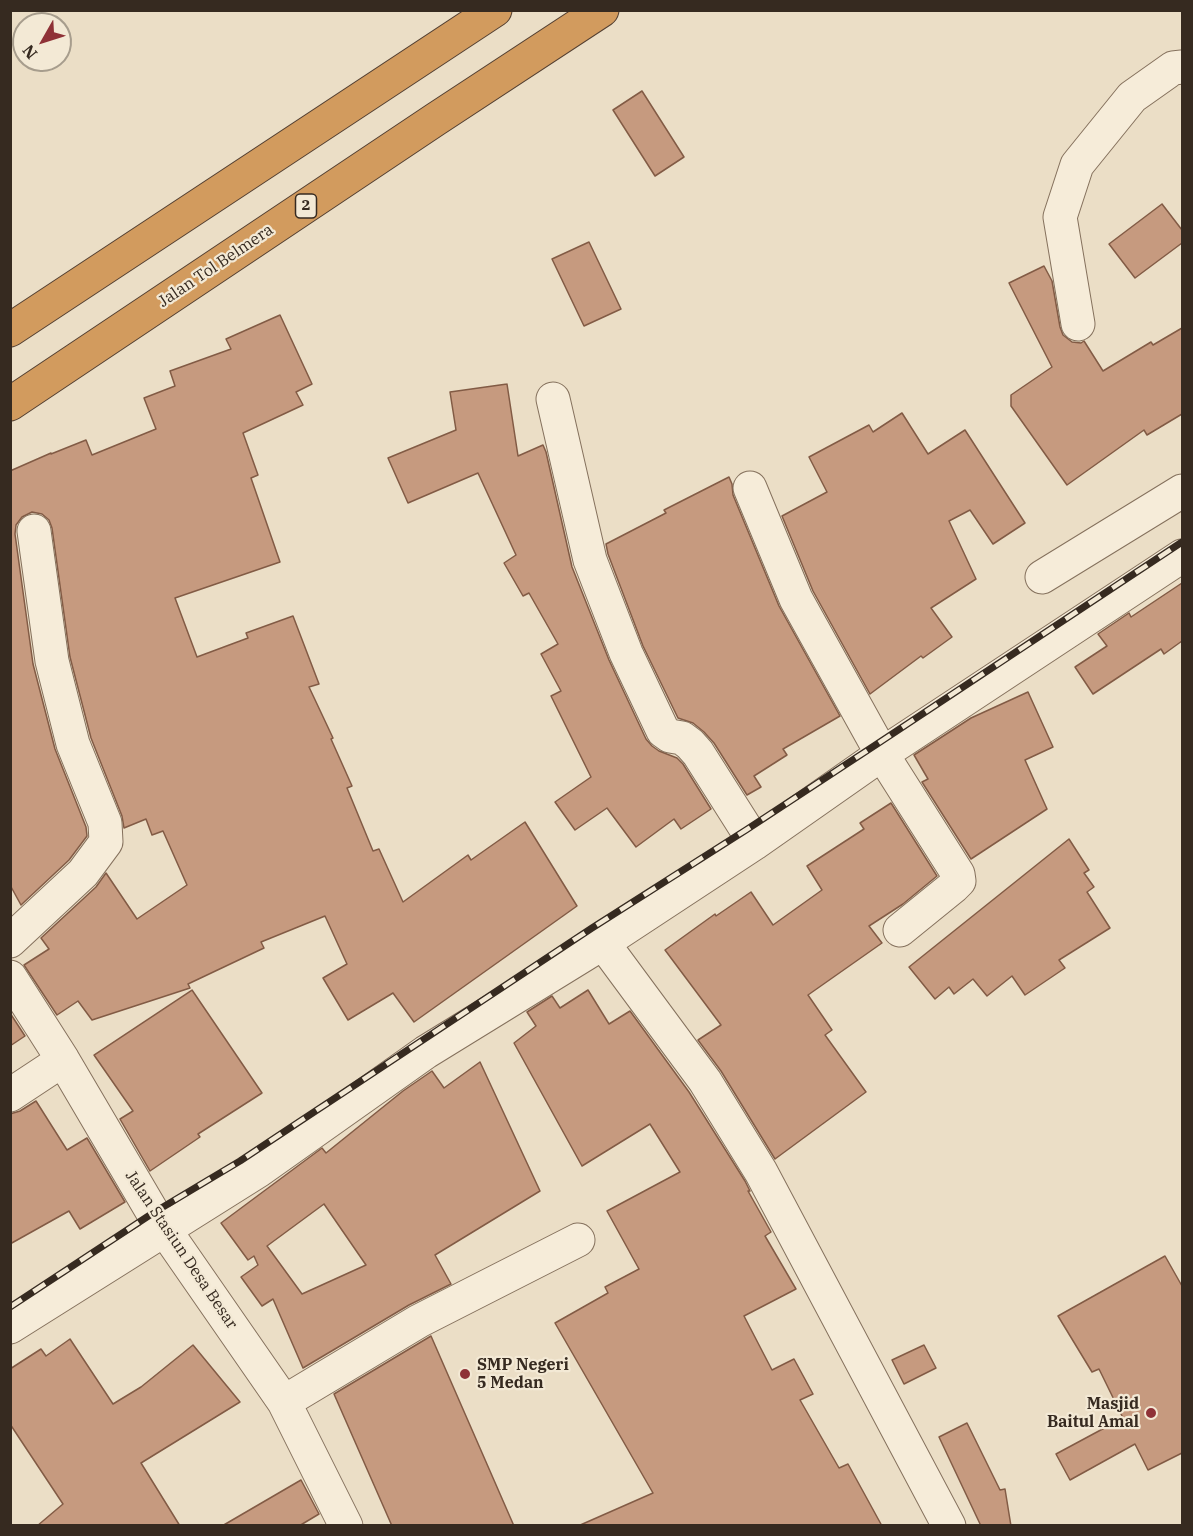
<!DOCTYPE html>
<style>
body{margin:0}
#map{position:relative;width:1193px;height:1536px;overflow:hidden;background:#ebdec6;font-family:"IBM Plex Serif",serif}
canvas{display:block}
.frame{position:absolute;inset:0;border:12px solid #362a20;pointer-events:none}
.north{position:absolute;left:12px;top:12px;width:60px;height:60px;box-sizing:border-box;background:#f3e9d5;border:2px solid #a79d8d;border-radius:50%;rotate:231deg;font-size:16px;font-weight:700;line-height:24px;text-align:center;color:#362a20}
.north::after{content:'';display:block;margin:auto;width:21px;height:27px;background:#8f3237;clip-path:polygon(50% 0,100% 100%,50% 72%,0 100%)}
</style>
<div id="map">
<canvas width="1193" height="1536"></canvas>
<div class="frame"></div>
<div class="north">N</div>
</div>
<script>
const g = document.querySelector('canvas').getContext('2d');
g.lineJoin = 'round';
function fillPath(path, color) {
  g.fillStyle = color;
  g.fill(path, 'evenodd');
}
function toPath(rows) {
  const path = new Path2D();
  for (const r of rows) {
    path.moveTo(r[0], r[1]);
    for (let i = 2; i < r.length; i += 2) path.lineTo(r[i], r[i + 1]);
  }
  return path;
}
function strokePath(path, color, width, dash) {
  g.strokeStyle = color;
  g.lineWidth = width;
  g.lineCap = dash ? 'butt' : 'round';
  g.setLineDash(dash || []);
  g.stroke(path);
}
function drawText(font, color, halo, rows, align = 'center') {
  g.font = font + ' "IBM Plex Serif",serif';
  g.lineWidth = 4.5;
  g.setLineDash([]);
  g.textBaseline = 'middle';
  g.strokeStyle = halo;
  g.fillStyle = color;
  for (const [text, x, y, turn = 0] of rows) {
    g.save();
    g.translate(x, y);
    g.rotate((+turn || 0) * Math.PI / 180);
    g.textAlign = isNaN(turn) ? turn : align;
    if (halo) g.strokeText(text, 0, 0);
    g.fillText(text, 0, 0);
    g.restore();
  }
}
const building = toPath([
 [642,91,684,157,655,176,613,110,642,91],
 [1162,204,1182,230,1182,243,1135,278,1109,244,1162,204],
 [589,242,621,309,584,326,552,259,589,242],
 [1044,266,1052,281,1060,327,1063,335,1072,342,1081,343,1084,341,1103,371,1151,342,1153,345,1182,328,1182,414,1147,435,1144,430,1067,485,1011,406,1011,395,1052,367,1009,283,1044,266],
 [280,315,312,384,296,392,303,405,243,433,258,475,251,478,280,562,175,598,197,657,248,638,246,633,293,616,319,684,309,687,333,738,331,739,352,786,347,788,373,851,379,849,403,902,468,855,471,860,525,822,577,906,414,1022,393,993,348,1020,323,978,347,964,325,916,261,942,264,948,188,984,190,988,92,1020,78,1001,57,1015,24,965,49,949,41,938,96,887,106,873,137,919,187,885,163,831,152,835,146,819,124,828,122,816,91,738,70,657,52,528,49,520,42,514,32,512,22,517,16,525,15,534,33,664,55,749,86,827,87,836,69,860,21,905,10,885,10,471,51,453,51,454,86,440,92,455,156,429,144,398,175,386,170,371,231,349,226,339,280,315],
 [507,384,518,456,543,445,546,452,572,567,609,660,646,739,652,746,659,751,677,758,683,764,711,809,681,829,674,819,636,847,607,808,575,830,555,802,591,777,551,696,561,691,541,654,558,644,529,593,523,596,504,563,516,555,478,473,408,503,388,458,456,430,450,392,507,384],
 [902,413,928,454,965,430,1025,523,993,544,970,510,949,521,976,579,931,608,952,637,923,658,921,656,870,694,813,591,782,516,827,492,809,457,869,425,873,432,902,413],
 [729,477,732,484,733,495,779,606,840,716,783,749,787,755,754,776,761,787,747,795,714,743,704,732,693,723,678,718,643,646,608,554,606,544,666,513,664,510,729,477],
 [1182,583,1182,641,1164,654,1161,649,1093,694,1075,667,1107,646,1098,634,1129,613,1131,617,1182,583],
 [1028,692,1053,747,1025,760,1047,809,971,859,922,782,928,779,914,755,971,718,1028,692],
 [891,803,937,876,903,904,869,926,882,943,808,995,832,1030,825,1035,866,1092,775,1159,721,1071,698,1040,721,1025,665,950,715,914,716,916,751,892,773,925,822,890,807,866,864,829,860,823,891,803],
 [1069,839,1089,870,1084,873,1094,887,1087,892,1110,928,1059,960,1065,968,1025,995,1012,976,987,996,973,979,954,994,949,987,935,999,909,967,1069,839],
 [192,990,262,1093,198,1134,200,1137,150,1171,120,1119,133,1111,94,1055,192,990],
 [588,990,609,1024,630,1011,689,1092,745,1181,750,1191,748,1191,771,1232,765,1236,796,1289,744,1316,772,1370,794,1359,813,1394,800,1400,839,1468,848,1464,882,1526,578,1526,653,1493,555,1323,608,1293,605,1287,639,1269,607,1211,680,1172,650,1124,582,1166,514,1043,536,1026,527,1012,552,996,560,1008,588,990],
 [10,1013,25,1036,10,1046,10,1013],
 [480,1062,540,1191,435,1255,451,1284,409,1305,303,1368,273,1299,262,1306,241,1277,258,1265,254,1256,248,1260,221,1223,322,1148,326,1153,403,1091,432,1071,444,1088,480,1062],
 [324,1204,366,1265,302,1294,267,1246,324,1204],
 [36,1101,67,1150,87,1138,125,1202,80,1229,69,1211,10,1244,10,1114,20,1111,36,1101],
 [1165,1256,1182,1286,1182,1453,1148,1470,1135,1444,1070,1480,1056,1454,1123,1418,1099,1369,1092,1372,1058,1316,1165,1256],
 [431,1336,514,1526,392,1526,334,1394,431,1336],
 [70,1339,113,1404,141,1387,193,1345,240,1402,141,1463,180,1526,37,1526,63,1504,10,1424,10,1369,41,1349,46,1356,70,1339],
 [924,1345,936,1368,904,1384,892,1360,924,1345],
 [967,1423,1000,1490,1005,1489,1011,1526,981,1526,939,1437,967,1423],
 [301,1480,319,1514,299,1526,222,1526,301,1480]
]);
fillPath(building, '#c69a7f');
strokePath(building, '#825b45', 1.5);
const minor = toPath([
 [1078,324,1060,217,1077,165,1132,97,1173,68,1182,67],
 [553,399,590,560,626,653,663,731,670,736,682,738,690,744,698,753,755,843],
 [750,488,796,599,882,754,958,874,959,881,953,887,900,930],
 [1042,577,1182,491],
 [10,941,83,873,106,842,105,823,73,744,52,661,34,531],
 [603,943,705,1081,761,1172,949,1526],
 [10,977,63,1060,153,1213,284,1402,346,1526],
 [10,1095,63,1060],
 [10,1327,258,1171,426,1052,603,943,755,843,882,754,1182,556],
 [284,1402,419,1321,578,1240]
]);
const highway = toPath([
 [10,330,495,10],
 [10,404,436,119,602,10]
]);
strokePath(minor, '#85715d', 35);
strokePath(highway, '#533f31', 35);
strokePath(minor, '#f6ecd9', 33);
strokePath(highway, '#d29b5e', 33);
const rail = toPath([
 [10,1307,153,1213,240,1161,592,928,746,830,877,744,1182,542]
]);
strokePath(rail, '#362a20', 7);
strokePath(rail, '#f3e9d5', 4.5, [14]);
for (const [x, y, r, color] of [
 [465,1374,6,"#8f3237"],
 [1151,1413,6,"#8f3237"]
]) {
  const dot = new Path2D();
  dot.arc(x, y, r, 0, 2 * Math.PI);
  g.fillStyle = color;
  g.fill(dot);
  strokePath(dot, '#f3e9d5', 2);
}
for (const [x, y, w] of [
 [306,206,21]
]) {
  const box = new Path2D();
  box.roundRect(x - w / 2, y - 12, w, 24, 4.5);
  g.fillStyle = '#f3e9d5';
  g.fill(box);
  strokePath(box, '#362a20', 1.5);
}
drawText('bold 15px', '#362a20', null, [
 ["2",306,206]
]);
drawText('16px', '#362a20', '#f3e9d5', [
 ["Jalan Tol Belmera",216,266,-34],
 ["Jalan Stasiun Desa Besar",181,1250,56]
]);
drawText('bold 16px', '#362a20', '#f3e9d5', [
 ["SMP Negeri",477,1365],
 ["5 Medan",477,1383],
 ["Masjid",1139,1404,"right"],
 ["Baitul Amal",1139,1422,"right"]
], 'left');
</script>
